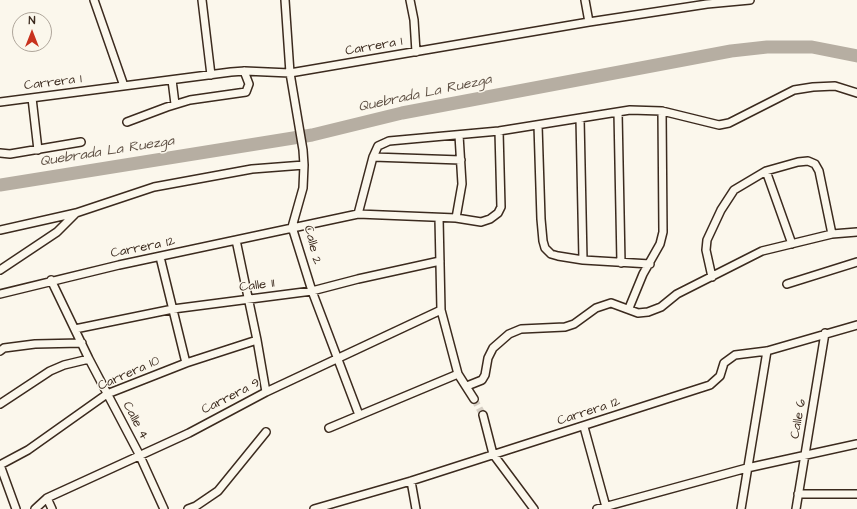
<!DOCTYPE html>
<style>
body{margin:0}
#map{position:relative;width:857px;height:509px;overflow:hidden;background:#fbf7ec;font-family:"Architects Daughter",sans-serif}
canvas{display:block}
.north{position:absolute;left:12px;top:12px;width:40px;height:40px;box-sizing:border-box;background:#fbf7ec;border:1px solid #aea59a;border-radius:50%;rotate:0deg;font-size:11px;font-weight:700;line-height:16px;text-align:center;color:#3b2a1e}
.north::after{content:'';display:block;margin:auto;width:14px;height:18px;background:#c8321e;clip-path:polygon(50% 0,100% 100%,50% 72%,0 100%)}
</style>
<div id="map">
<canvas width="857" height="509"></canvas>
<div class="north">N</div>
</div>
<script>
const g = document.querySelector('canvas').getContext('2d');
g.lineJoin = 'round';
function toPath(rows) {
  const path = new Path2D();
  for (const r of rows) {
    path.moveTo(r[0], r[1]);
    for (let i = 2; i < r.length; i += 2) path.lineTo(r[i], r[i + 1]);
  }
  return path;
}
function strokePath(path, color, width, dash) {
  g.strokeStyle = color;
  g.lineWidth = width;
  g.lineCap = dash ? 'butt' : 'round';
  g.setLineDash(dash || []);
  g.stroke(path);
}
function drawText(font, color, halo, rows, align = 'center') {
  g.font = font + ' "Architects Daughter",sans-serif';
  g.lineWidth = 3;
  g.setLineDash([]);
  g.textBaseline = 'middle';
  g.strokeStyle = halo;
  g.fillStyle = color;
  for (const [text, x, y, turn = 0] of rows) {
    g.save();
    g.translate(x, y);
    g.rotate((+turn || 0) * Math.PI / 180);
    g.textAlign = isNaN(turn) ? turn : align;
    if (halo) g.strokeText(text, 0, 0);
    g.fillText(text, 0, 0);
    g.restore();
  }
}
strokePath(toPath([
 [0,185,312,135,402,113,731,51,767,47,812,47,857,56]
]), '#b6aea2', 13);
strokePath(toPath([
 [474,399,483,415]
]), '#d5cec3', 7, [7, 3.5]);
const minor = toPath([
 [94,0,124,86],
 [202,0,211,75],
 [285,0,290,73,303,150,304,165,303,188,292,227,312,291,359,415],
 [410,0,414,20,416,52],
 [585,0,589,22],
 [172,80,175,104],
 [32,98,38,150],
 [0,102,231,72,245,71,290,73,589,22,707,4,750,0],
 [618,112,621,263],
 [580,118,583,260],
 [127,122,167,107,190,100,246,92,249,84,244,71],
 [538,125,541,219,543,241,545,248,551,254,558,256,583,260,650,264],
 [0,153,10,154,81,142],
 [373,157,461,160],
 [766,171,792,244],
 [358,214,373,157,378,146,389,141,499,131,630,110,662,111,719,125,729,123,794,90,813,87,835,86,857,93],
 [456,218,462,184,459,135],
 [0,230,76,213],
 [236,240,257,340,266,392],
 [160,257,186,363],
 [0,270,57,232,76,213,154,187,252,169,304,165],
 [712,277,706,250,707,240,721,210,734,190,766,171,798,162,808,161,815,164,819,171,832,234],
 [51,280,89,359,139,454,164,509],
 [787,284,857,262],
 [0,294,119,265,358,214,456,218,481,222,490,219,498,213,501,207,499,131],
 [629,308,643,274,660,244,663,232,662,111],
 [75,329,173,309,312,291,358,279,440,261],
 [0,351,4,348,35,344,82,343],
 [458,374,474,399],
 [467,386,482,380,485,375,488,358,493,348,509,334,521,329,565,327,574,324,596,308,611,303,638,313,648,312,661,307,677,294,762,251,832,234,857,232],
 [0,404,50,371,64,365,89,359],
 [483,415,493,454,534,509],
 [584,427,606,507],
 [329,428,458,374,441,310,439,218],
 [0,465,28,450,107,394,186,363,257,340],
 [0,465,16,509],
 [411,481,416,509],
 [798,494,857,494],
 [47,498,52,509],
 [35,509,47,498,189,433,266,392,441,310],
 [188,509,196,506,218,491,266,432],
 [314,509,411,481,710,385,720,376,724,363,735,355,767,351,857,325],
 [597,509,747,468,857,444],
 [741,509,767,351],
 [796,509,825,333]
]);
strokePath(minor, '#3b2a1e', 10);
strokePath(minor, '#fbf7ec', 7);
drawText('13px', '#3b2a1e', '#fbf7ec', [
 ["Carrera 1",374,47,-10],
 ["Carrera 1",53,83,-7],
 ["Calle 2",312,245,76],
 ["Carrera 12",143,248,-11],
 ["Calle 11",257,286,-7],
 ["Carrera 10",129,374,-24],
 ["Carrera 9",231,397,-27],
 ["Carrera 12",589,412,-18],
 ["Calle 6",799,419,-80],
 ["Calle 4",135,421,62]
]);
drawText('italic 14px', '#605246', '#fbf7ec', [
 ["Quebrada La Ruezga",425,94,-12],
 ["Quebrada La Ruezga",107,152,-9]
]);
</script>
